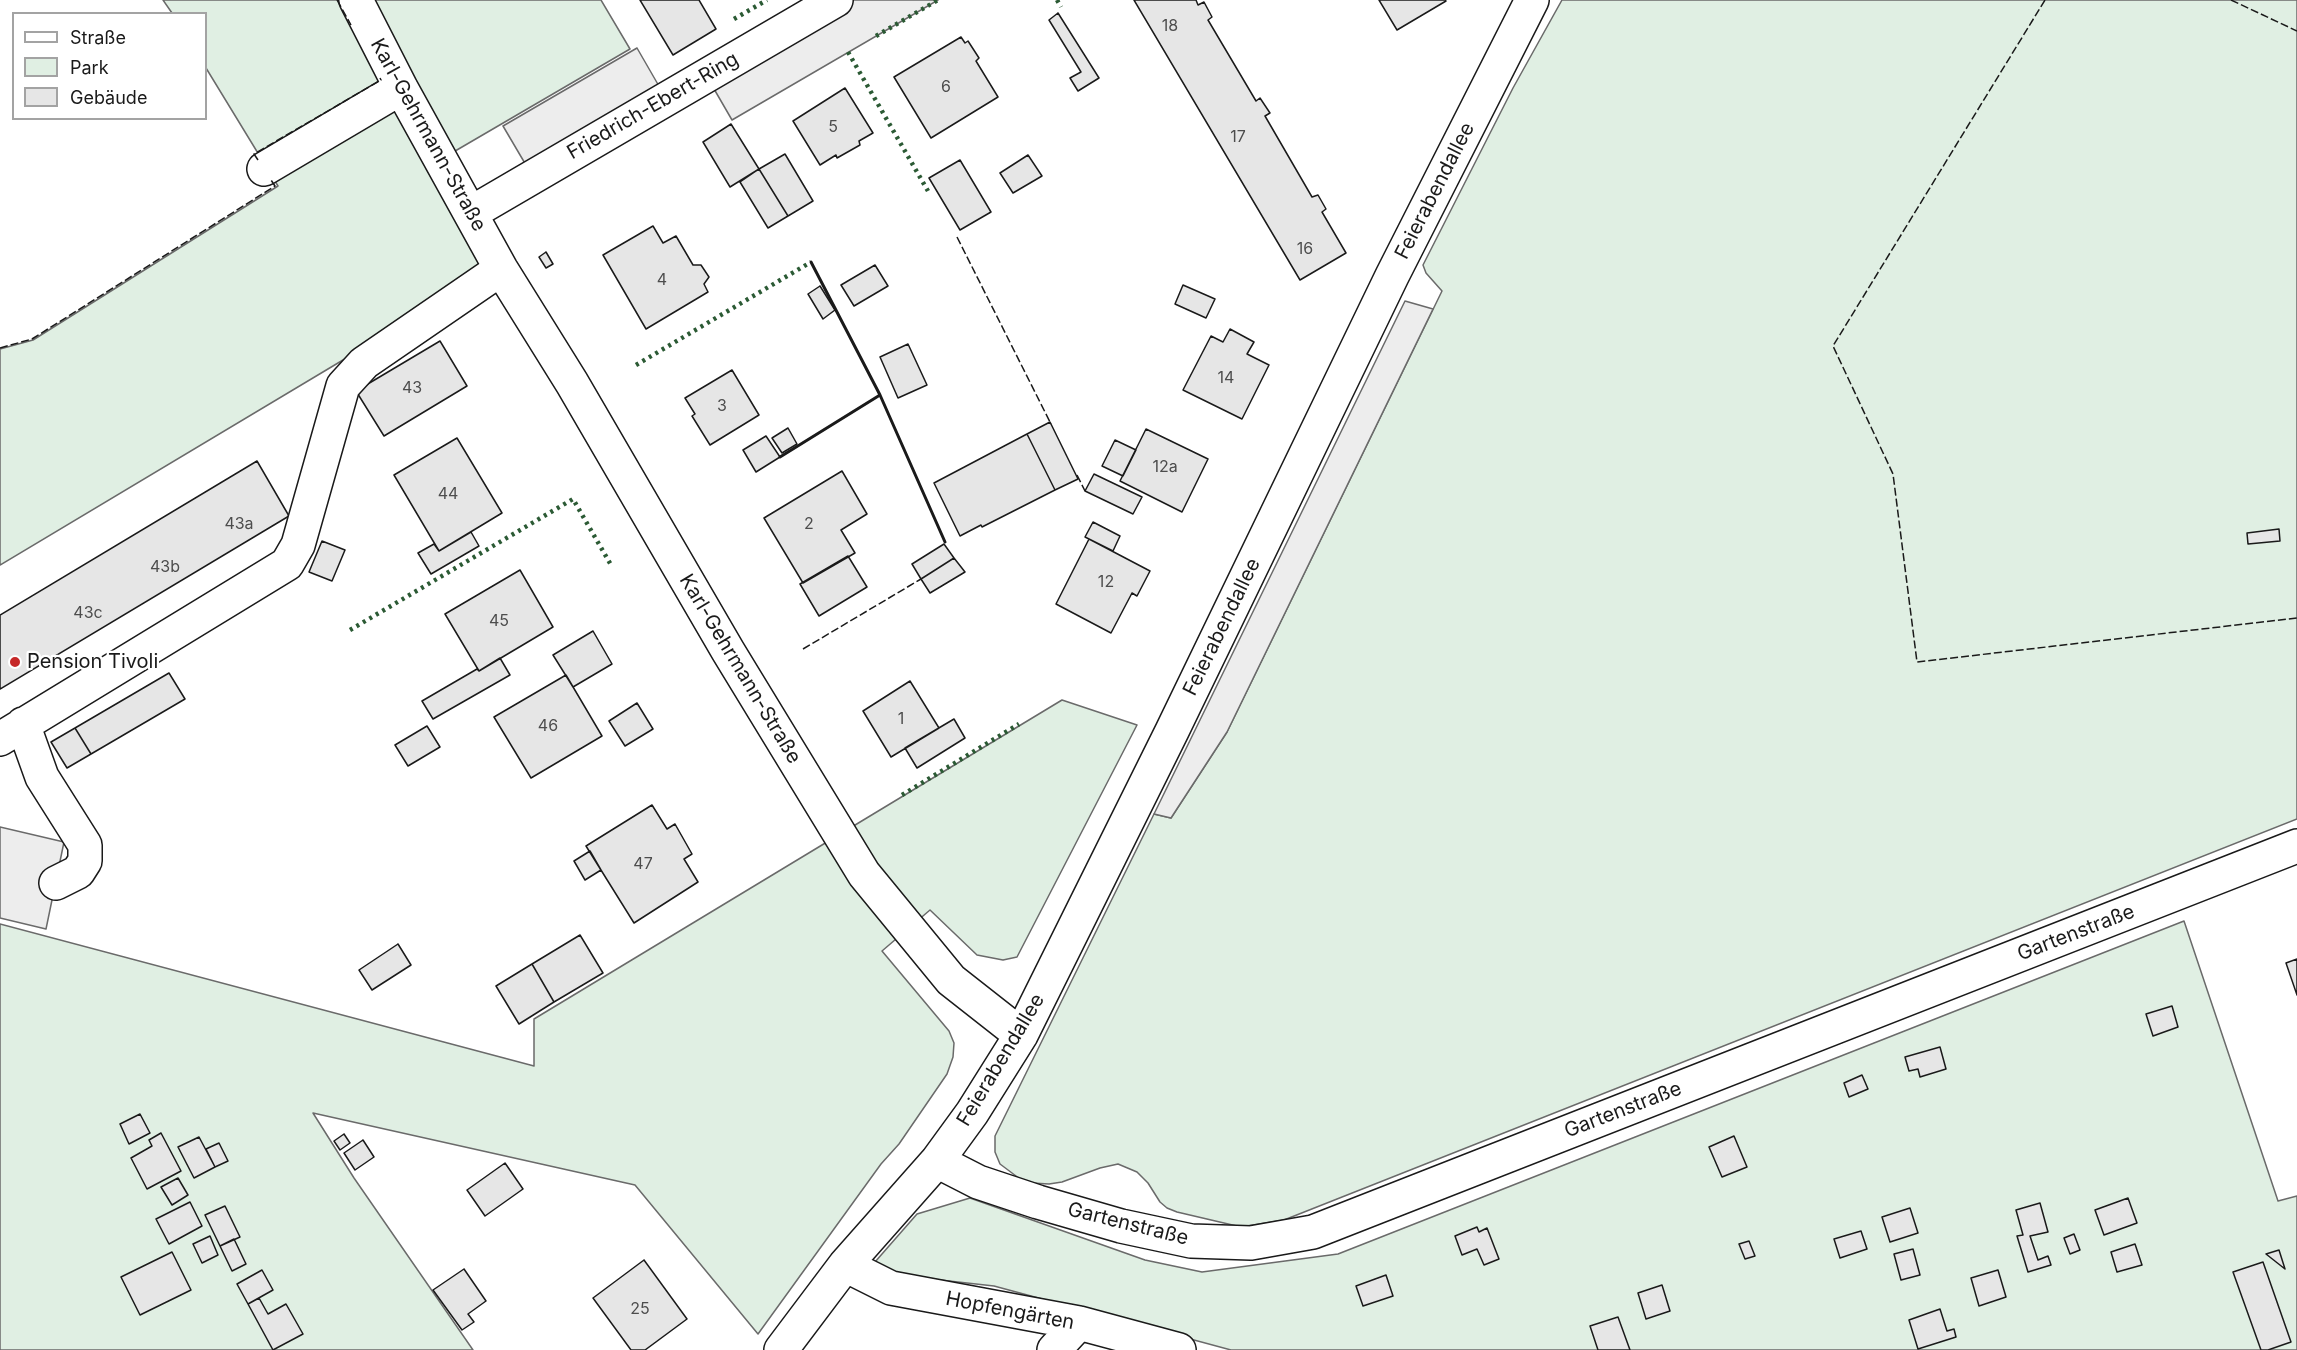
<!DOCTYPE html>
<meta charset="utf-8">
<style>
body{margin:0}
#map{position:relative;width:2297px;height:1350px;overflow:hidden;background:#fff;font-family:Inter,sans-serif}
canvas{display:block}
.legend{position:absolute;left:12px;top:12px;width:195px;height:108px;box-sizing:border-box;background:#fff;border:2px solid #a3a3a3;margin:0;padding:8px 10px;list-style:none;font-size:18px;color:#1a1a1a}
.legend li{display:flex;align-items:center;gap:12px;height:30px}
.legend b{width:30px;border:2px solid #a3a3a3}
</style>
<div id="map">
<canvas width="2297" height="1350"></canvas>
<ul class="legend">
<li><b style="height:8px;background:#fff"></b>Straße</li>
<li><b style="height:16px;background:#e0efe3"></b>Park</li>
<li><b style="height:16px;background:#e6e6e6"></b>Gebäude</li>
</ul>
</div>
<script>
const g = document.querySelector('canvas').getContext('2d');
g.lineJoin = 'round';
function fillPath(path, color) {
  g.fillStyle = color;
  g.fill(path, 'evenodd');
}
function toPath(rows) {
  const path = new Path2D();
  for (const r of rows) {
    path.moveTo(r[0], r[1]);
    for (let i = 2; i < r.length; i += 2) path.lineTo(r[i], r[i + 1]);
  }
  return path;
}
function strokePath(path, color, width, dash) {
  g.strokeStyle = color;
  g.lineWidth = width;
  g.lineCap = dash ? 'butt' : 'round';
  g.setLineDash(dash || []);
  g.stroke(path);
}
function drawText(font, color, halo, rows, align = 'center') {
  g.font = font + ' Inter,sans-serif';
  g.lineWidth = 4.5;
  g.setLineDash([]);
  g.textBaseline = 'middle';
  g.strokeStyle = halo;
  g.fillStyle = color;
  for (const [text, x, y, turn = 0] of rows) {
    g.save();
    g.translate(x, y);
    g.rotate((+turn || 0) * Math.PI / 180);
    g.textAlign = isNaN(turn) ? turn : align;
    if (halo) g.strokeText(text, 0, 0);
    g.fillText(text, 0, 0);
    g.restore();
  }
}
const green = toPath([
 [163,0,601,0,630,49,426,168,483,266,343,360,0,565,0,349,33,340,278,186,206,68,206,14,172,13,163,0],
 [1562,0,2297,0,2297,819,1284,1220,1241,1227,1177,1212,1167,1208,1160,1202,1148,1183,1137,1172,1118,1164,1100,1168,1062,1182,1049,1184,1032,1183,1020,1179,1000,1164,995,1152,995,1136,1154,814,1171,818,1227,732,1442,291,1426,273,1423,265,1513,88,1562,0],
 [1062,700,1137,725,1017,957,1003,960,977,955,930,910,882,951,949,1031,954,1043,953,1057,947,1074,899,1144,881,1164,758,1334,635,1185,313,1113,354,1178,473,1350,0,1350,0,924,534,1066,534,1019,1062,700],
 [2184,921,2278,1201,2297,1196,2297,1350,1231,1350,994,1286,886,1274,875,1262,917,1214,970,1198,1145,1260,1202,1272,1338,1254,2184,921]
]);
fillPath(green, '#e0efe3');
strokePath(green, '#6a6a6a', 1.5);
const parking = toPath([
 [808,0,938,0,732,120,699,63,808,0],
 [637,48,667,100,533,177,503,126,637,48],
 [1405,301,1433,309,1227,732,1171,818,1154,814,1405,301],
 [0,827,64,842,46,929,0,918,0,827]
]);
fillPath(parking, '#ededed');
strokePath(parking, '#6a6a6a', 1.5);
const building = toPath([
 [640,0,699,0,716,29,673,55,640,0],
 [1134,0,1196,0,1198,5,1204,2,1212,17,1208,20,1256,101,1260,98,1270,113,1265,116,1312,197,1318,195,1326,209,1322,212,1346,253,1300,280,1134,0],
 [1379,0,1445,0,1446,1,1397,30,1379,0],
 [1058,13,1099,78,1078,91,1070,78,1081,72,1049,20,1058,13],
 [961,37,965,43,968,41,979,58,976,61,998,97,931,138,894,77,961,37],
 [845,88,873,133,859,141,860,145,837,158,836,155,820,165,793,121,845,88],
 [731,124,759,169,730,187,703,142,731,124],
 [785,154,813,201,788,216,759,169,785,154],
 [1028,155,1042,176,1013,193,1000,173,1028,155],
 [960,160,991,212,960,230,929,178,960,160],
 [759,169,788,216,768,228,740,182,759,169],
 [653,226,663,243,676,236,693,265,701,265,709,277,704,284,708,292,646,329,603,255,653,226],
 [546,252,553,264,546,268,539,257,546,252],
 [875,265,888,286,854,306,841,285,875,265],
 [1183,285,1215,299,1206,318,1175,304,1183,285],
 [820,286,835,310,823,319,808,294,820,286],
 [1230,329,1254,342,1247,354,1269,365,1242,419,1183,390,1211,336,1223,342,1230,329],
 [440,341,467,386,384,436,356,391,440,341],
 [908,344,927,385,898,398,880,357,908,344],
 [732,370,759,415,710,445,692,416,695,414,685,398,732,370],
 [1050,422,1078,479,1055,490,1027,434,1050,422],
 [788,428,797,444,782,453,772,438,788,428],
 [1146,429,1208,459,1182,512,1120,481,1146,429],
 [1027,434,1055,490,982,527,981,525,960,536,934,483,1027,434],
 [766,436,780,457,756,472,743,450,766,436],
 [457,438,502,513,439,551,394,475,457,438],
 [1115,440,1136,450,1123,476,1102,466,1115,440],
 [257,461,289,516,0,689,0,615,257,461],
 [842,471,867,514,841,530,855,553,803,583,764,518,842,471],
 [1094,474,1142,497,1133,514,1085,491,1094,474],
 [1093,522,1120,536,1113,551,1085,537,1093,522],
 [2279,529,2280,541,2248,544,2247,533,2279,529],
 [471,532,479,546,431,574,418,553,434,544,439,551,471,532],
 [1089,539,1150,571,1137,596,1132,593,1111,633,1056,604,1089,539],
 [322,541,345,550,332,581,309,572,322,541],
 [944,544,954,558,921,579,912,564,944,544],
 [848,556,867,587,819,616,800,584,848,556],
 [954,558,965,572,930,593,921,579,954,558],
 [520,570,553,627,479,671,445,614,520,570],
 [593,631,612,664,573,687,553,655,593,631],
 [500,658,510,675,433,719,422,701,477,669,479,671,500,658],
 [169,673,185,699,91,754,75,728,169,673],
 [566,675,602,736,531,778,494,717,566,675],
 [910,681,939,728,891,757,863,711,910,681],
 [637,703,653,729,625,746,609,721,637,703],
 [954,719,965,738,917,768,905,748,954,719],
 [427,726,440,747,408,766,395,745,427,726],
 [75,728,91,754,67,768,51,742,75,728],
 [652,805,667,829,675,824,692,854,684,859,698,882,634,923,586,846,652,805],
 [590,851,601,870,585,880,574,861,590,851],
 [580,935,603,973,554,1002,532,964,580,935],
 [398,944,411,965,372,990,359,970,398,944],
 [2297,959,2297,995,2286,963,2297,959],
 [532,964,554,1002,519,1024,496,986,532,964],
 [2172,1006,2178,1027,2153,1036,2146,1014,2172,1006],
 [1940,1047,1946,1069,1920,1077,1918,1069,1909,1071,1905,1057,1940,1047],
 [1862,1075,1868,1089,1849,1097,1844,1083,1862,1075],
 [140,1114,150,1133,129,1144,120,1124,140,1114],
 [161,1133,181,1171,147,1189,131,1158,152,1146,149,1140,161,1133],
 [344,1134,350,1143,340,1150,334,1141,344,1134],
 [1734,1136,1747,1167,1722,1177,1709,1147,1734,1136],
 [199,1137,215,1167,194,1178,178,1147,199,1137],
 [363,1140,374,1157,355,1170,344,1153,363,1140],
 [219,1143,228,1161,215,1167,206,1149,219,1143],
 [505,1163,523,1189,485,1216,467,1190,505,1163],
 [178,1178,188,1195,172,1205,161,1187,178,1178],
 [2128,1198,2137,1223,2104,1235,2095,1210,2128,1198],
 [190,1202,202,1226,169,1244,156,1219,190,1202],
 [2040,1203,2048,1232,2030,1236,2038,1260,2048,1256,2051,1265,2028,1272,2017,1236,2023,1235,2016,1210,2040,1203],
 [225,1206,240,1237,220,1246,205,1215,225,1206],
 [1910,1208,1918,1233,1890,1242,1882,1217,1910,1208],
 [1477,1227,1479,1232,1487,1228,1499,1259,1484,1265,1477,1249,1462,1255,1455,1236,1477,1227],
 [1861,1231,1867,1249,1840,1258,1834,1239,1861,1231],
 [2074,1234,2080,1250,2070,1254,2064,1238,2074,1234],
 [210,1236,218,1255,202,1263,193,1244,210,1236],
 [234,1239,246,1264,232,1271,220,1246,234,1239],
 [1749,1241,1755,1256,1745,1259,1739,1244,1749,1241],
 [2135,1244,2142,1265,2117,1272,2111,1252,2135,1244],
 [1913,1249,1920,1275,1901,1280,1894,1254,1913,1249],
 [2279,1250,2285,1269,2266,1254,2279,1250],
 [172,1252,191,1290,140,1315,121,1277,172,1252],
 [644,1260,687,1319,645,1350,631,1350,593,1298,644,1260],
 [2263,1262,2291,1342,2268,1350,2261,1350,2233,1272,2263,1262],
 [464,1269,486,1301,468,1314,474,1322,462,1330,433,1290,464,1269],
 [262,1270,273,1290,248,1304,237,1284,262,1270],
 [1998,1270,2006,1297,1979,1306,1971,1278,1998,1270],
 [1386,1275,1393,1296,1363,1306,1356,1286,1386,1275],
 [1662,1285,1670,1311,1646,1319,1638,1293,1662,1285],
 [259,1298,268,1314,286,1304,303,1334,273,1350,248,1304,259,1298],
 [1940,1309,1947,1331,1954,1329,1956,1337,1918,1349,1909,1320,1940,1309],
 [1618,1317,1630,1350,1598,1350,1590,1326,1618,1317]
]);
fillPath(building, '#e6e6e6');
strokePath(building, '#1a1a1a', 1.5);
const minor = toPath([
 [356,0,401,88,501,269,572,383,728,651,864,874,951,980,1021,1035],
 [264,169,401,88],
 [471,213,836,0],
 [23,724,42,777,85,845,85,861,78,872,56,883],
 [0,739,287,564,298,545,343,386,364,363,501,269],
 [937,1161,978,1182,1038,1202,1121,1226,1191,1241,1251,1243,1313,1232,2297,846],
 [845,1265,891,1288,1079,1323,1179,1350],
 [781,1350,845,1265,937,1161,972,1113,1021,1035,1172,731,1392,276,1532,0],
 [1054,1350,1079,1323]
]);
strokePath(minor, '#1a1a1a', 36);
strokePath(minor, '#fff', 33);
strokePath(toPath([
 [1057,0,1061,7],
 [734,19,767,0],
 [876,36,938,0],
 [848,52,928,191],
 [636,365,811,262],
 [350,630,573,499,611,565],
 [902,795,1019,724]
]), '#2b5a34', 4.5, [3, 4.5]);
strokePath(toPath([
 [337,0,351,25],
 [2045,0,1833,346,1893,474,1917,662,2297,618],
 [2231,0,2297,31],
 [258,160,254,154,381,80,380,78],
 [957,237,1051,424],
 [0,348,32,339,275,186,271,180],
 [1077,475,1085,491],
 [803,649,921,579]
]), '#1a1a1a', 1.5, [8, 3]);
strokePath(toPath([
 [880,395,945,542],
 [780,457,880,395,811,262]
]), '#1a1a1a', 3);
for (const [x, y, r, color] of [
 [15,662,6,"#c62828"]
]) {
  const dot = new Path2D();
  dot.arc(x, y, r, 0, 2 * Math.PI);
  g.fillStyle = color;
  g.fill(dot);
  strokePath(dot, '#fff', 2);
}
drawText('16px', '#4d4d4d', null, [
 ["18",1170,26],
 ["6",946,87],
 ["5",833,127],
 ["17",1238,137],
 ["16",1305,249],
 ["4",662,280],
 ["14",1226,378],
 ["43",412,388],
 ["3",722,406],
 ["12a",1165,467],
 ["44",448,494],
 ["43a",239,524],
 ["2",809,524],
 ["43b",165,567],
 ["12",1106,582],
 ["43c",88,613],
 ["45",499,621],
 ["1",901,719],
 ["46",548,726],
 ["47",643,864],
 ["25",640,1309]
]);
drawText('20px', '#1a1a1a', '#fff', [
 ["Friedrich-Ebert-Ring",653,106,-30],
 ["Karl-Gehrmann-Straße",428,135,61],
 ["Feierabendallee",1435,191,-63],
 ["Feierabendallee",1222,627,-64],
 ["Karl-Gehrmann-Straße",740,669,59],
 ["Gartenstraße",2076,933,-21],
 ["Feierabendallee",1001,1060,-59],
 ["Gartenstraße",1623,1110,-21],
 ["Gartenstraße",1128,1224,14],
 ["Hopfengärten",1010,1311,11]
]);
drawText('20px', '#1a1a1a', '#fff', [
 ["Pension Tivoli",27,662]
], 'left');
</script>
